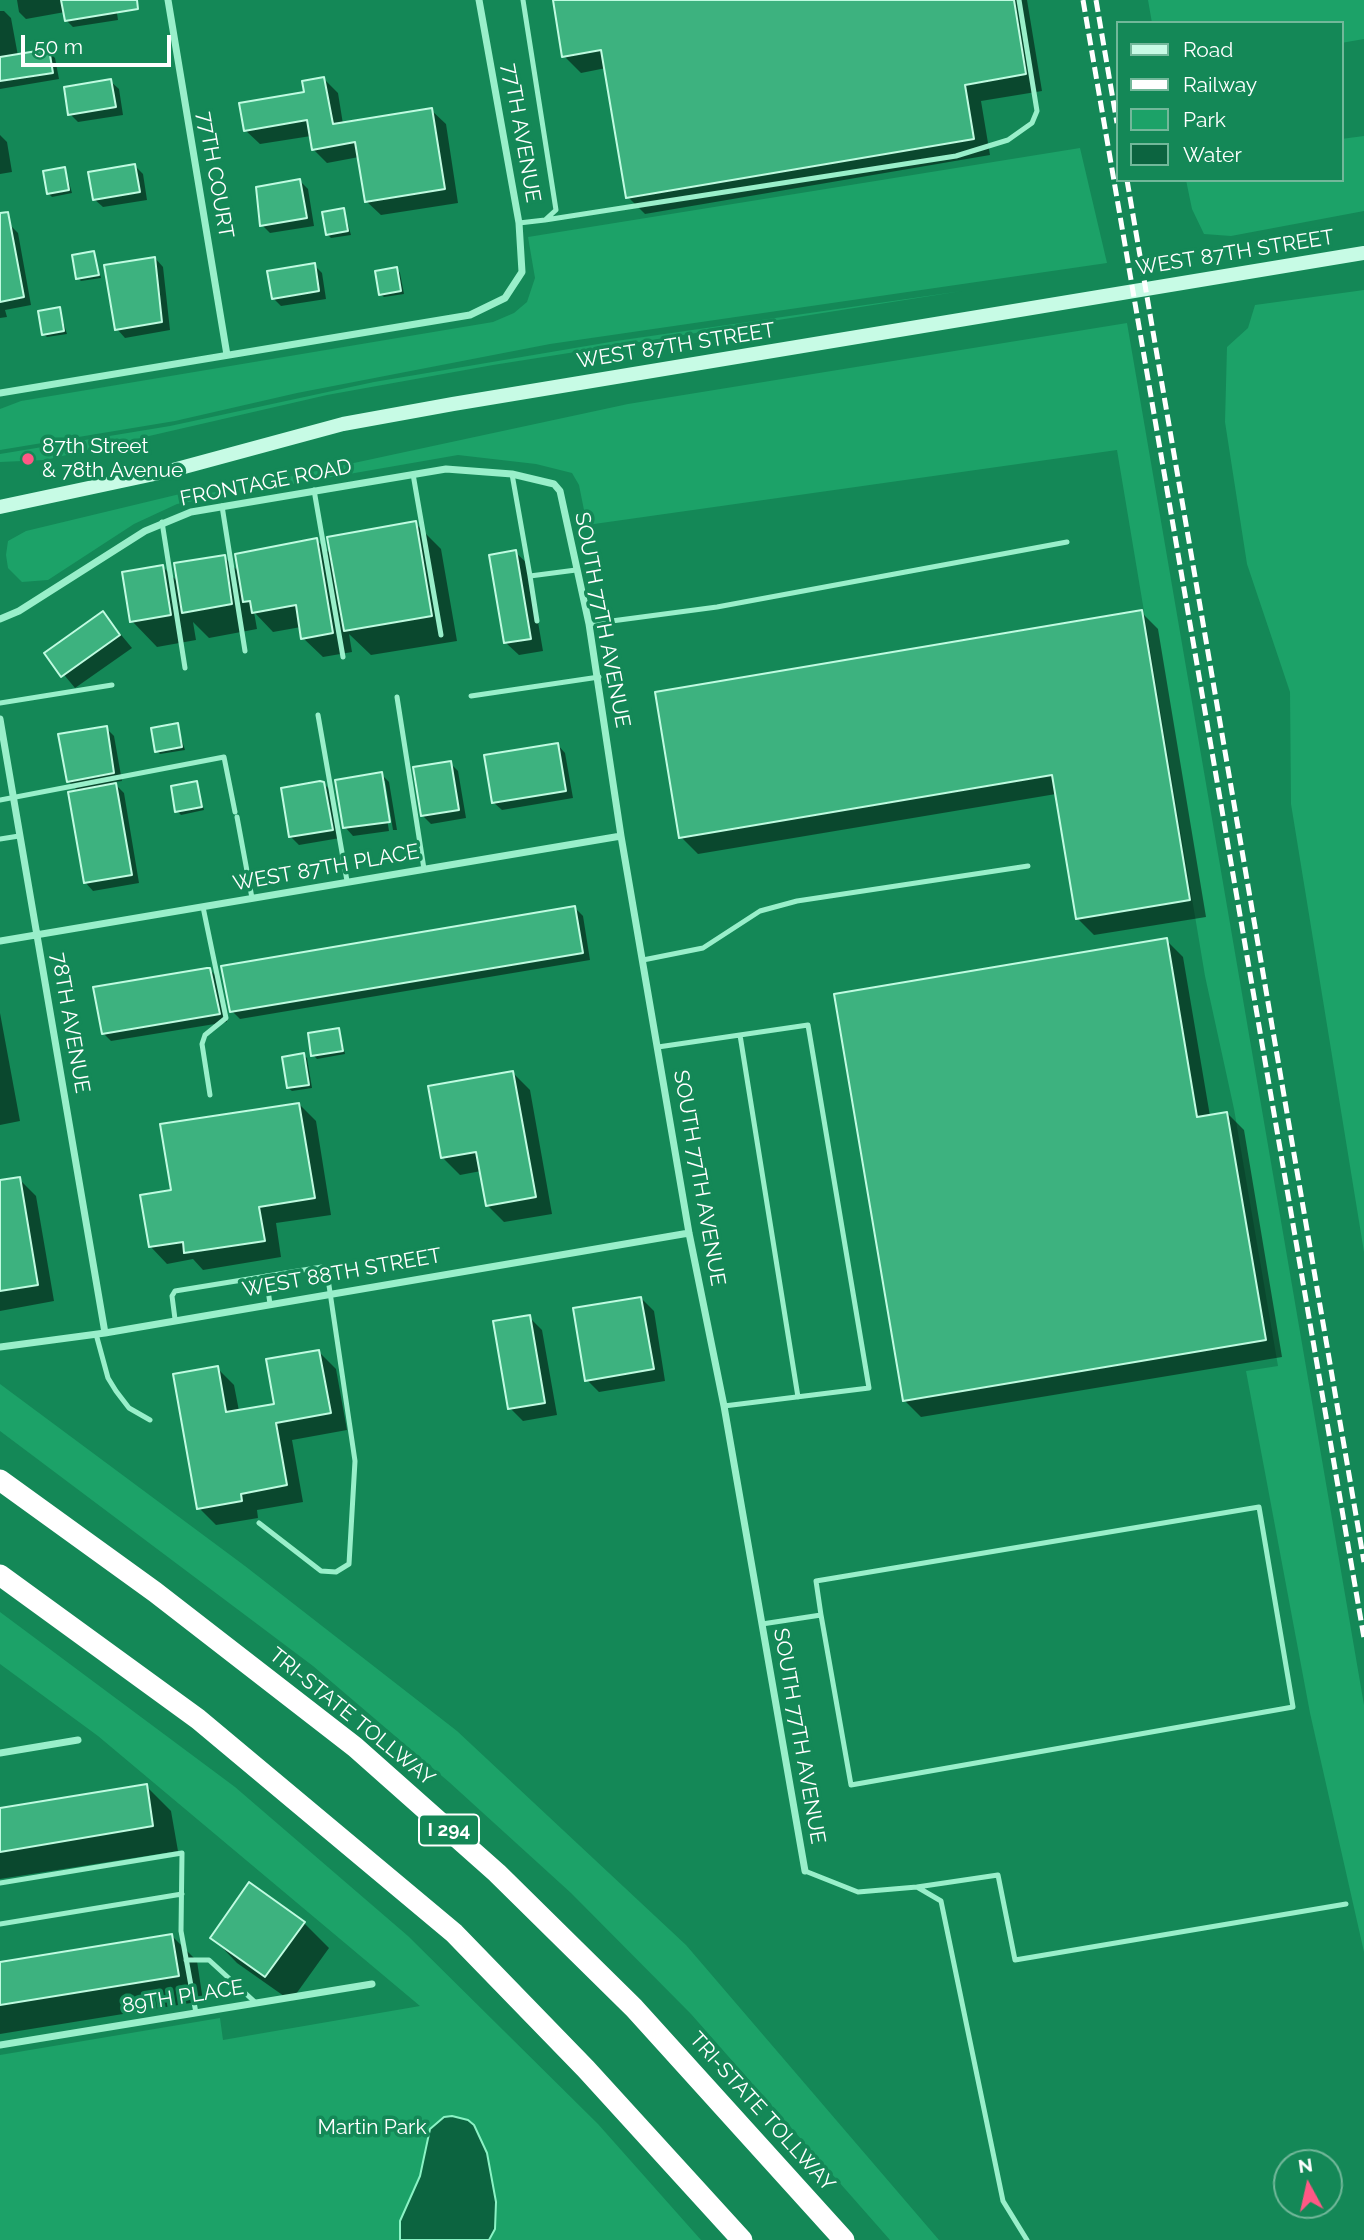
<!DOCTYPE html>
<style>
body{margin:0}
#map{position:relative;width:1364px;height:2240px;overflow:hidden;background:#148857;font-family:Raleway,sans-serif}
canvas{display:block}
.legend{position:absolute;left:1116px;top:21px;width:228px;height:161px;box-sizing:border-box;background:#148857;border:2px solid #72b89a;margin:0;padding:9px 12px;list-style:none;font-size:21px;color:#fff}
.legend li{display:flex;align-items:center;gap:14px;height:35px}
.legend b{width:35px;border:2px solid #72b89a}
.north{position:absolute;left:1273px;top:2149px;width:70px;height:70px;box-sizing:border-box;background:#148857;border:2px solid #72b89a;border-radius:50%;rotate:352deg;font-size:19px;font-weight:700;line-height:28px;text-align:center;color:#fff}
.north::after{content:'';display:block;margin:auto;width:24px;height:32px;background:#ff5885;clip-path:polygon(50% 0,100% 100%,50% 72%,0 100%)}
.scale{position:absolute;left:21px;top:35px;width:150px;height:32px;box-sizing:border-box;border:4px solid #fff;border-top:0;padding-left:9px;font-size:21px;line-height:24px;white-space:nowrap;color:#fff;-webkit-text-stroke:5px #148857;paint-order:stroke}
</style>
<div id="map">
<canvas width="1364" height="2240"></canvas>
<ul class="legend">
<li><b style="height:9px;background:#c7fbe5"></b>Road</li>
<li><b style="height:9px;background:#fff"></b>Railway</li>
<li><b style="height:19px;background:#1ca268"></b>Park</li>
<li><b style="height:19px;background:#0c6440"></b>Water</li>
</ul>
<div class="north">N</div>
<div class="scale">50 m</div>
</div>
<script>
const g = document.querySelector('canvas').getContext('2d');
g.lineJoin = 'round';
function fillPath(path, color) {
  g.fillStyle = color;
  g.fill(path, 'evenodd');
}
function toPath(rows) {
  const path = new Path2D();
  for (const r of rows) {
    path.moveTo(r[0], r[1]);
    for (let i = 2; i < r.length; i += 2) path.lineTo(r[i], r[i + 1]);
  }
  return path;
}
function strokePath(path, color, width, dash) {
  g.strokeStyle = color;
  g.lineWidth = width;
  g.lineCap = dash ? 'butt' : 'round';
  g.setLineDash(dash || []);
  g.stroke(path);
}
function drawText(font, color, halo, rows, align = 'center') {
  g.font = font + ' Raleway,sans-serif';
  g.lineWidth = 7;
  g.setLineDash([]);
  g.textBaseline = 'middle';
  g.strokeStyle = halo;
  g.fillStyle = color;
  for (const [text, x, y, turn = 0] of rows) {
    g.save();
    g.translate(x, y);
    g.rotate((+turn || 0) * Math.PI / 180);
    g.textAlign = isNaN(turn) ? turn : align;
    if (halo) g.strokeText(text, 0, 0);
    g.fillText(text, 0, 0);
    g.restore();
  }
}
fillPath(toPath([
 [1148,0,1364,0,1364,39,1341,43,1341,23,1152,23],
 [1364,136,1364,211,1231,236,1204,234,1192,209,1186,180,1341,180,1341,139],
 [1080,148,1107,263,550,344,297,393,175,421,0,450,0,409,21,401,493,322,514,313,527,302,535,278,528,237],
 [1364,290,1364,1252,1291,804,1290,692,1247,564,1225,422,1227,347,1248,328,1255,305],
 [962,291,493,365,327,395,45,460,0,462,0,454,170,426,374,382,616,341],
 [1127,323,1364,1705,1364,1952,1310,1713,1246,1371,1278,1366,1234,1109,1205,976,1117,450,587,525,579,485,572,473,536,464,458,455,177,504,134,524,48,580,22,582,8,568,6,555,8,541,26,531,209,487,210,493,233,489,628,404],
 [0,1384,245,1566,457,1731,686,1945,939,2240,890,2240,691,2014,571,1893,449,1782,313,1666,0,1431],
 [0,1612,235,1787,408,1936,598,2124,701,2240,0,2240,0,2055,220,2018,223,2040,420,2006,98,1736,0,1664]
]), '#1ca268');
const water = toPath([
 [452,2116,468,2120,474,2125,487,2153,496,2202,495,2229,489,2240,400,2240,400,2221,420,2176,430,2129,444,2117,452,2116]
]);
fillPath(water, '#0c6440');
strokePath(water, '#8bf3c5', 2);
fillPath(toPath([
 [17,0,115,0,118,20,73,27,66,20,65,12,26,19,19,12],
 [554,0,1027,0,1042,91,981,101,990,155,645,214,628,197,606,68,581,73,564,56],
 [0,11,4,11,11,18,18,56,48,51,55,58,59,79,0,89],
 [324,79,338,93,343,124,431,110,446,124,458,203,381,215,366,201,359,157,327,163,313,149,311,136,260,144,245,130,306,94],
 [110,81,119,89,123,115,78,122,70,114],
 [0,135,7,142,12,172,0,174],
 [135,166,143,174,147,200,103,207,94,199],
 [65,168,72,193,52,197,48,193],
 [300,181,308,189,314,226,270,233,262,225],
 [344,210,351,235,331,238,327,234],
 [10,225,18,233,31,305,5,310,7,317,0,318,0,227],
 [94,253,101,278,81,281,78,278],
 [155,258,163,267,170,330,125,338,117,329],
 [314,265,322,273,326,299,281,306,273,298],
 [397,269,400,273,404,294,384,297,380,294],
 [59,309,67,334,47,337,43,334],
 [415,523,441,549,457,641,371,655,349,634,352,652,323,657,303,638,301,627,273,632,254,612,257,629,209,638,193,622,196,640,157,647,132,621,163,567,179,583,224,557,240,573,316,540,333,556],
 [515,552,528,564,543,651,519,655,506,643],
 [1141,612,1158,629,1206,917,1094,935,1077,918,1056,794,698,854,681,837],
 [103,613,132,648,75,688,46,653],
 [177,725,185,750,160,754,157,751],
 [106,728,114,736,122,781,113,782,124,793,139,883,93,891,85,882,79,792,68,781],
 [557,744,565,753,573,798,502,810,493,802],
 [450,763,458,771,466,818,431,824,423,816],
 [381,774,389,782,397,830,393,830,385,781,381,781,389,831,353,836,345,827],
 [196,783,204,810,181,815,177,811],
 [324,784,332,792,340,838,299,845,290,836],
 [575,908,583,916,590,960,240,1019,232,1011],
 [1166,940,1183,957,1210,1116,1227,1113,1244,1130,1282,1357,921,1417,904,1400],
 [210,970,218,978,227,1022,111,1041,103,1033],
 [0,1013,20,1121,0,1125],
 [339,1030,345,1054,317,1059,313,1055],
 [303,1055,307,1058,312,1088,292,1091,288,1088],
 [513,1073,530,1090,552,1214,504,1222,487,1205,481,1171,460,1175,443,1158],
 [299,1104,316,1121,331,1215,276,1223,281,1257,203,1270,193,1259,167,1264,150,1246,173,1192],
 [19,1179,36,1196,54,1301,0,1311,0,1182],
 [641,1298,654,1311,665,1381,599,1392,587,1380],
 [529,1317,542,1330,557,1415,523,1421,510,1408],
 [319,1352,336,1369,347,1430,292,1440,303,1502,257,1510,258,1518,216,1525,199,1508,217,1368,234,1385,239,1411,276,1405],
 [146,1786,171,1811,178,1851,0,1879,0,1809],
 [304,1923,329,1948,291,2001,237,1963,212,1937],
 [172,1936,197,1961,203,2001,0,2034,0,1964]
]), '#0007');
const building = toPath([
 [61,0,137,0,138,9,65,21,61,0],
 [553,0,1014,0,1026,74,965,85,974,139,626,198,601,50,562,57,553,0],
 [49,49,53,73,0,81,0,57,49,49],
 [324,77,333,124,432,108,445,189,365,202,355,142,312,150,307,120,244,131,239,103,304,92,302,81,324,77],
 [111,79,116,107,68,115,64,87,111,79],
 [135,164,140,192,93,200,88,172,135,164],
 [65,167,69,190,47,194,43,171,65,167],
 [300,179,307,218,260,226,256,187,300,179],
 [344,208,348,231,326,235,322,212,344,208],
 [8,212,24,297,0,302,0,213,8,212],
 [94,251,99,275,76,279,72,255,94,251],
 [155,257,162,322,115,330,104,265,155,257],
 [315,263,319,291,272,299,267,271,315,263],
 [397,267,401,291,379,295,375,271,397,267],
 [60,307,64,331,42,335,38,311,60,307],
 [416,521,432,616,344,631,327,537,416,521],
 [317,538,333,633,301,639,296,605,252,613,250,601,243,602,235,554,317,538],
 [516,550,531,639,504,643,489,555,516,550],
 [225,555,232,604,182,613,174,563,225,555],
 [163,565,171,615,130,622,122,572,163,565],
 [1142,610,1190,900,1076,919,1052,775,679,838,655,692,1142,610],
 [103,611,120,635,61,677,44,653,103,611],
 [178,723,182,747,155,752,151,728,178,723],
 [107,726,114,773,67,782,58,734,107,726],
 [558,743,566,791,492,803,484,755,558,743],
 [451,761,459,810,421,816,413,767,451,761],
 [382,772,390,822,343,828,335,780,382,772],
 [197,781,202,807,175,812,171,786,197,781],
 [320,781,324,782,333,830,289,837,281,788,320,781],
 [116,783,132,875,84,883,68,792,116,783],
 [575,906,583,953,230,1012,221,966,575,906],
 [1167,938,1197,1117,1227,1112,1266,1340,903,1401,834,994,1167,938],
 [207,968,210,968,220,1014,102,1034,93,987,207,968],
 [339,1028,343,1051,311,1056,308,1033,339,1028],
 [304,1053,309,1085,287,1088,282,1057,304,1053],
 [513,1071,536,1197,486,1206,476,1152,441,1158,428,1086,513,1071],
 [299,1103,315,1198,259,1207,265,1241,184,1253,183,1242,149,1247,140,1195,171,1190,160,1124,299,1103],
 [20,1177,38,1285,0,1291,0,1180,20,1177],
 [641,1297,654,1369,585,1381,573,1308,641,1297],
 [530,1315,545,1403,508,1409,493,1321,530,1315],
 [319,1350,331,1413,276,1423,287,1485,241,1494,242,1501,197,1509,173,1374,218,1366,226,1412,274,1404,266,1359,319,1350],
 [147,1784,153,1826,0,1852,0,1808,147,1784],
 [249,1882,305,1922,265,1977,210,1938,249,1882],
 [172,1934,179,1976,0,2005,0,1962,172,1934]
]);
fillPath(building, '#3db27f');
strokePath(building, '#c0fbe1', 2);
strokePath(toPath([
 [545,220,956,156,1008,140,1032,123,1037,111,1019,0],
 [519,223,545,220,556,210,523,0],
 [413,474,441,635],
 [512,474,530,576,576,570],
 [314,490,343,657],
 [222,506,245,651],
 [162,522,185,668],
 [530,576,537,621],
 [589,624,717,607,1067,542],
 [471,696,599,677],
 [397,697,424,869],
 [0,703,112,685],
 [318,715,347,881],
 [0,800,224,757,235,812],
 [237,817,252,898],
 [0,839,19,836],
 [203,907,226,1018,205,1035,202,1044,210,1095],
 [643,960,703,948,760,911,797,901,1028,866],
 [740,1035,798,1397],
 [658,1047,808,1025,869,1388,724,1406],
 [266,1276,270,1304],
 [175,1319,172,1296,175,1291,322,1267,327,1272,355,1461,349,1564,336,1572,321,1571,259,1523],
 [96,1334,108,1378,116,1391,129,1408,150,1420],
 [762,1624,821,1615,816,1581,1259,1507,1293,1707,851,1785,821,1615],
 [805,1871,858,1892,917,1887,941,1901,1003,2201,1027,2240],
 [0,1883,182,1853,181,1931,196,2013],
 [917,1887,998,1875,1015,1960,1346,1904],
 [0,1924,182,1894],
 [186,1960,209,1960,256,2003]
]), '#99efca', 5);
strokePath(toPath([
 [168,0,227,355],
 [0,393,470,315,505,298,522,272,519,223,479,0],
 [0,619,19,611,145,531,191,512,446,469,512,474,554,484,560,491,589,624,621,836,689,1233,724,1406,805,1871],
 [0,719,105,1333],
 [0,941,621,836],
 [0,1347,105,1333,689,1233],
 [0,1753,78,1740],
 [0,2045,372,1984]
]), '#99efca', 7);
strokePath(toPath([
 [0,507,173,470,343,424,453,404,1364,253]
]), '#c7fbe5', 14);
strokePath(toPath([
 [0,1480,155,1592,355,1747,497,1873,634,2008,844,2240],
 [0,1575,198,1719,454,1933,586,2069,742,2240]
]), '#fff', 21);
strokePath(toPath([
 [1083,0,1364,1638],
 [1096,0,1117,123],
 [1127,180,1364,1562]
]), '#fff', 5, [12, 5]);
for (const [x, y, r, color] of [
 [28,459,7,"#ff5885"]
]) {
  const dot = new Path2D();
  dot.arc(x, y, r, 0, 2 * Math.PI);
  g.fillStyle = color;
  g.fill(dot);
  strokePath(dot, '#148857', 2.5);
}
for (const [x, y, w] of [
 [449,1830,60]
]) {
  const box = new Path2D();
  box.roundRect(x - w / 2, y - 15.5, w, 31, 5);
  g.fillStyle = '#148857';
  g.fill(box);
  strokePath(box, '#fff', 2);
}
drawText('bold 19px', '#fff', null, [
 ["I 294",449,1830]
]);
drawText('21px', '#fff', '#148857', [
 ["77TH AVENUE",521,133,80],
 ["77TH COURT",215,175,80],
 ["WEST 87TH STREET",1235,253,-9],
 ["WEST 87TH STREET",676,346,-9],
 ["FRONTAGE ROAD",266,483,-11],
 ["SOUTH 77TH AVENUE",602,620,79],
 ["WEST 87TH PLACE",326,868,-10],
 ["78TH AVENUE",70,1023,80],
 ["SOUTH 77TH AVENUE",699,1178,80],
 ["WEST 88TH STREET",342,1273,-10],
 ["TRI-STATE TOLLWAY",352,1717,39],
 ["SOUTH 77TH AVENUE",799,1736,80],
 ["89TH PLACE",183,1997,-9],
 ["TRI-STATE TOLLWAY",762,2112,48]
]);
drawText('21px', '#fff', '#148857', [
 ["87th Street",42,447],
 ["& 78th Avenue",42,471]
], 'left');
drawText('21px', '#fff', '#148857', [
 ["Martin Park",372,2128]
]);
</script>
